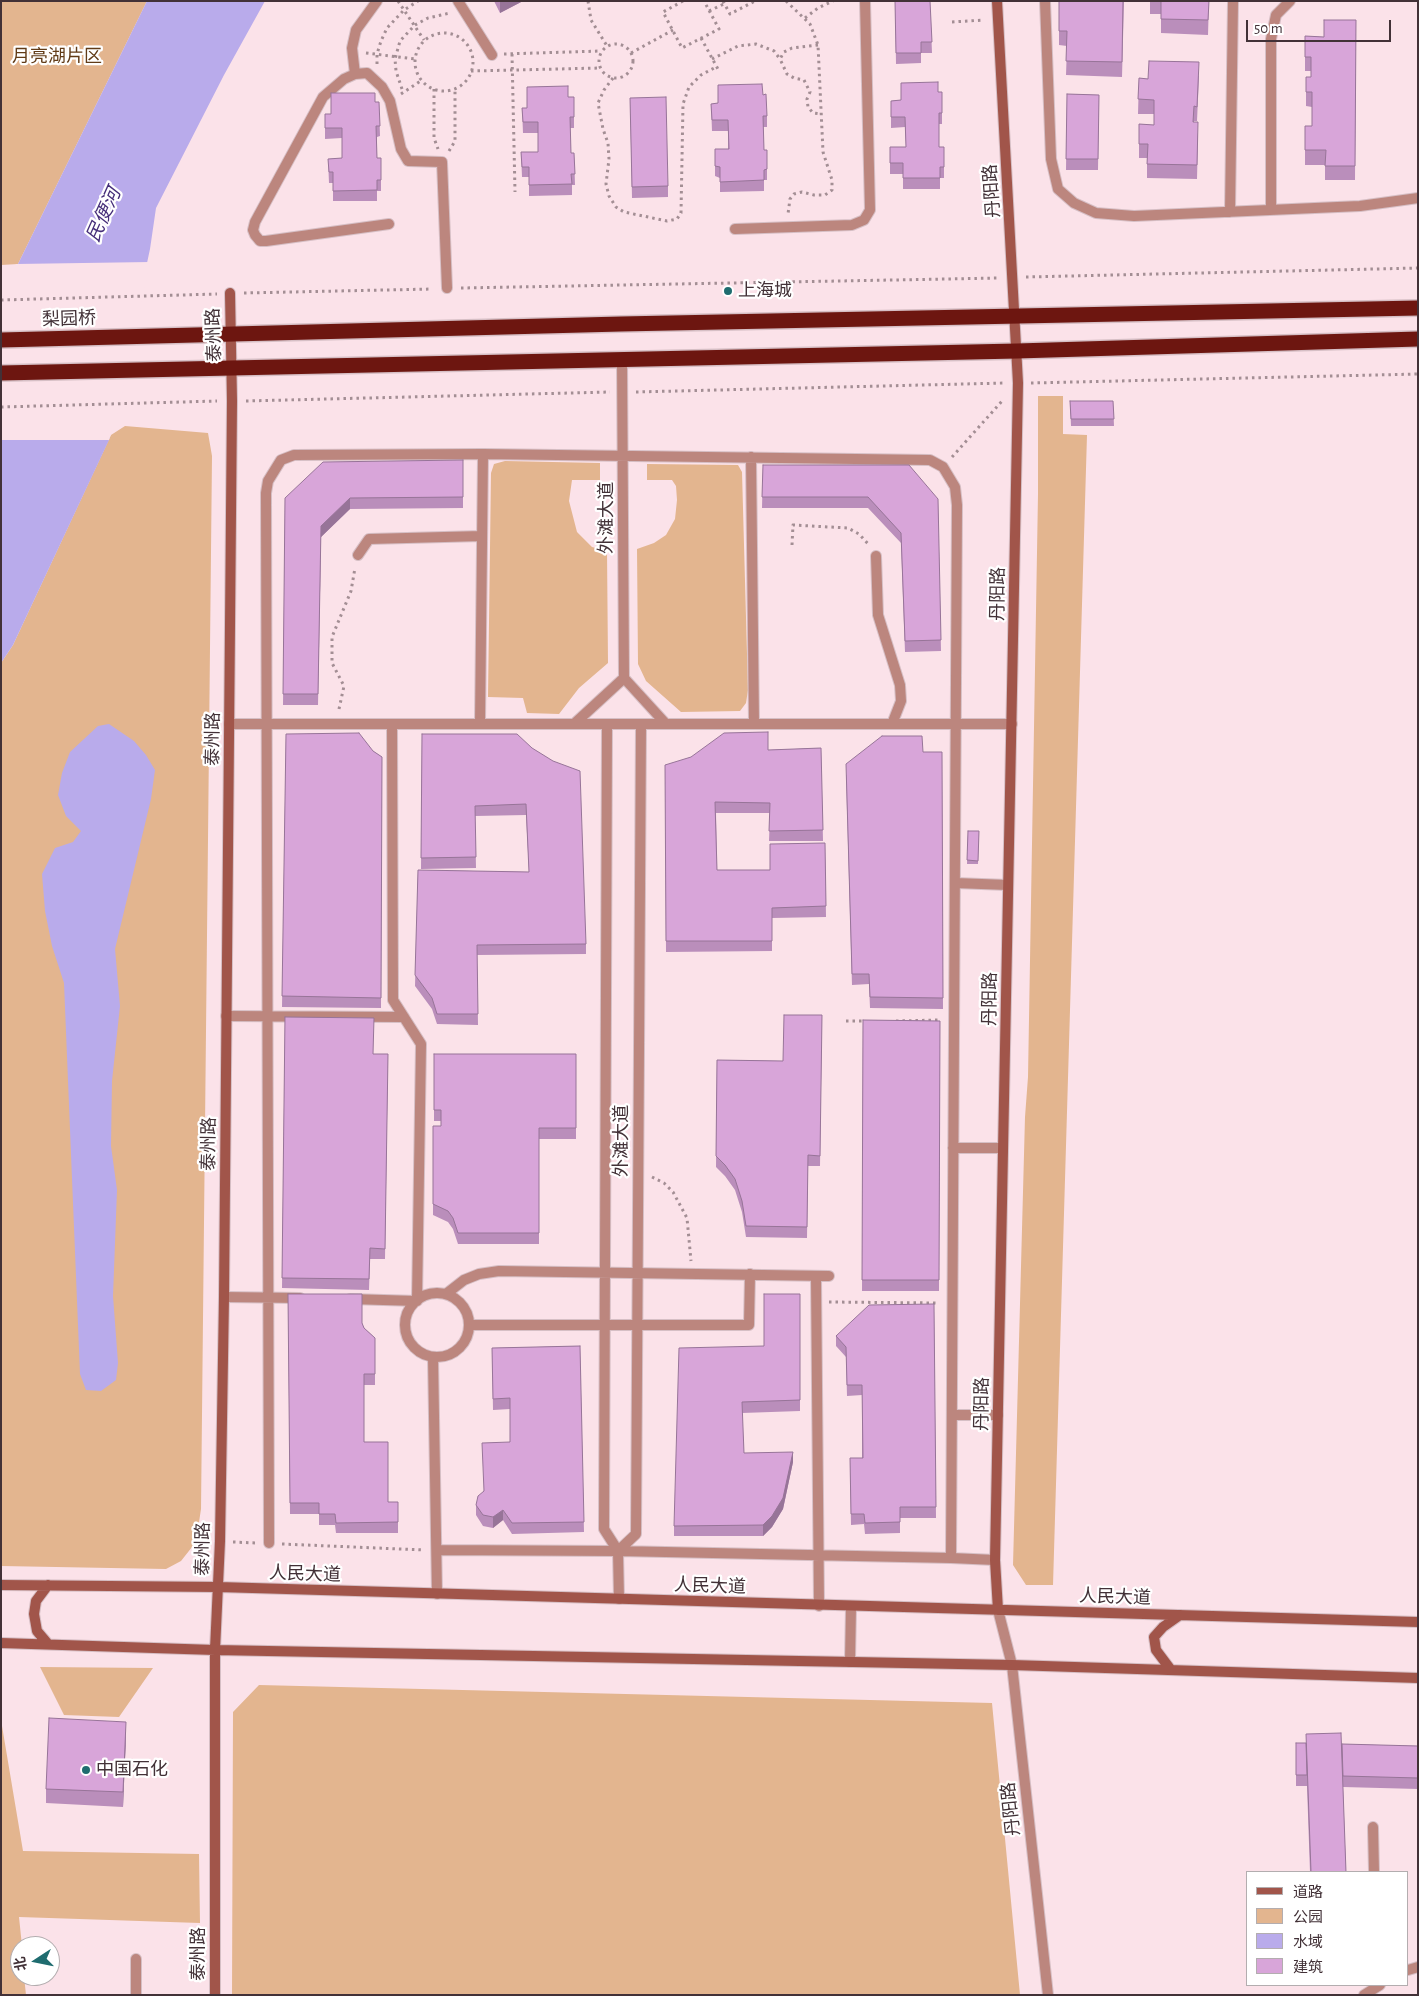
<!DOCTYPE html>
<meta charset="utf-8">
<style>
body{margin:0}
#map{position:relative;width:1419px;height:1996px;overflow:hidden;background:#fbe2e9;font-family:"Alegreya Sans","Noto Sans SC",sans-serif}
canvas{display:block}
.frame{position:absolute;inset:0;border:2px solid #423137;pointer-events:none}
.legend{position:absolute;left:1246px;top:1871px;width:162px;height:115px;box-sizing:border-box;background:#fff;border:1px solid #b3adaf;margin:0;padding:6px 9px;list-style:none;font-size:15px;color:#423137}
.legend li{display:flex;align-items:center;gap:10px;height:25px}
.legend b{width:25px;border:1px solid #b3adaf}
.north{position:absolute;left:10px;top:1936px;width:50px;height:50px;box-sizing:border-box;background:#fff;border:1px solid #b3adaf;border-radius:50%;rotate:259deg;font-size:14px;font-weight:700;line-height:20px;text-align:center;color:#423137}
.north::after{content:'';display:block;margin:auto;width:18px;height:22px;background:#1f6c6f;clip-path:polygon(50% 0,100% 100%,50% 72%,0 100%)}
.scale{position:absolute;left:1246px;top:20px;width:145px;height:22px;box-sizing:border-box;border:2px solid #423137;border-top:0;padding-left:6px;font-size:15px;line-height:18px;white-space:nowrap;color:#423137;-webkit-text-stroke:4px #fff;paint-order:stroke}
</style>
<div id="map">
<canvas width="1419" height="1996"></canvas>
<div class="frame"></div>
<ul class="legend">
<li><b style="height:6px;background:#a1554a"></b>道路</li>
<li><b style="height:14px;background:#e3b58f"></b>公园</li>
<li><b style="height:14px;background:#b9abeb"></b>水域</li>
<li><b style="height:14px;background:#d8a5d9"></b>建筑</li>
</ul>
<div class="north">北</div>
<div class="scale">50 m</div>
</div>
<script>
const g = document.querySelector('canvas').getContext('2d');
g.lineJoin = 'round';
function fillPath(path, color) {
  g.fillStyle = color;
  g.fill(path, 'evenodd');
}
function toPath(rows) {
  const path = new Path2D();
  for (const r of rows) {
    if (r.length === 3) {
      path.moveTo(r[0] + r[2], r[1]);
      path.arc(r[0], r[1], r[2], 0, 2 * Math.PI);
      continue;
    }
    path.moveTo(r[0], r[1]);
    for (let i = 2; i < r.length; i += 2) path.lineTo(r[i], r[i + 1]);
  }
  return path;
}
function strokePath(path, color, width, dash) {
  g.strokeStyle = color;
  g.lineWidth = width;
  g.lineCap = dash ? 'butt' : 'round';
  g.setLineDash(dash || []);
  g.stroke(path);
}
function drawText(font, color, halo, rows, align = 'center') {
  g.font = font + ' "Alegreya Sans","Noto Sans SC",sans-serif';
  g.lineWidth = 4.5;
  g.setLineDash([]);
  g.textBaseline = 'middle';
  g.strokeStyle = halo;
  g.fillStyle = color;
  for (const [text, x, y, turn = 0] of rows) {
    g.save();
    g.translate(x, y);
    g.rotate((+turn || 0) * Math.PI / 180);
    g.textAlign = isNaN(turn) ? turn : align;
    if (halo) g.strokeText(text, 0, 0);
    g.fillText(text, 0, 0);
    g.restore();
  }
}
fillPath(toPath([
 [1,1,147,1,18,264,1,265],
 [1038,396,1063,396,1063,434,1087,435,1053,1585,1026,1585,1013,1565,1025,1117,1028,1077,1038,494],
 [125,426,208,433,212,456,201,1509,196,1542,181,1561,166,1569,1,1566,1,663,13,645,111,435],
 [505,461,600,463,600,480,572,480,569,501,577,532,592,547,607,551,608,663,579,688,559,714,527,713,523,698,488,697,491,473,494,464],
 [647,464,738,465,742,472,748,690,746,703,740,711,681,712,646,681,638,664,637,549,654,543,666,535,675,519,677,500,676,486,672,480,647,480],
 [40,1667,153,1668,119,1717,64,1715],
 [259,1685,992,1703,1020,1995,232,1995,233,1712],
 [1,1720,23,1851,199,1854,200,1923,19,1917,22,1946,20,1946,20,1976,24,1976,26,1995,1,1995]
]), '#e3b58f');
fillPath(toPath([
 [147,1,265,1,224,75,156,208,150,249,109,440,13,645,1,663,1,315,18,264],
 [109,724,134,741,146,755,155,770,151,799,115,949,120,1006,112,1081,111,1146,117,1190,113,1296,118,1363,116,1380,101,1391,86,1390,80,1374,64,983,52,946,45,911,42,874,55,848,73,842,81,831,66,816,58,795,62,773,70,752,98,726]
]), '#b9abeb');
fillPath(toPath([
 [150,262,117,416,109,440,1,440,1,307,16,264]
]), '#fbe2e9');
const lane = toPath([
 [458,1,492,55],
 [1045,1,1051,159,1058,189,1074,203,1096,213,1134,216,1360,206,1418,198],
 [355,74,352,48,356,30,377,1],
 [1271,210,1271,39,1276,15,1290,1],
 [1230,212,1233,1],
 [389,224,266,241,260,241,255,235,253,230,255,222,323,97,344,79,355,74,367,73,382,87,390,101,401,149,408,161,442,162,447,288],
 [735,229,852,225,864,220,870,210,865,1],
 [622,359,624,678],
 [751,457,754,724],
 [358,555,369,539,482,536],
 [876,556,878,615,900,685,901,701,892,724],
 [229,724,1012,724],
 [574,724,624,678,666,724],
 [607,724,604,1529,618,1551,619,1599],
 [955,883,1008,885],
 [226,1016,404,1017],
 [953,1148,1003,1148],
 [816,1276,819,1606],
 [437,1325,32],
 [446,1294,464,1280,479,1274,499,1271,829,1276],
 [224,1297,300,1298],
 [350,1299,417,1301,421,1044,393,1000,392,724],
 [469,1325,749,1325,750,1274],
 [433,1357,437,1594],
 [952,1415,998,1415],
 [269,1543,266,493,268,481,281,460,294,455,483,454,480,724],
 [437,1550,618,1551,951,1558,957,505,955,487,943,467,930,460,483,454],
 [618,1551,636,1534,641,724],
 [951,1558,995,1560],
 [850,1662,851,1607],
 [1373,1827,1374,1872],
 [1408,1970,1418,1967],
 [136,1995,136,1959],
 [1364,1995,1380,1985]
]);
const street = toPath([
 [998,1610,1012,1665,1048,1995]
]);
const secondary = toPath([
 [997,1,1018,383,995,1560,998,1610],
 [1,1585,218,1587,1418,1622],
 [1,1643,215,1650,1012,1665,1418,1678],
 [48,1644,37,1631,34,1614,36,1601,48,1585],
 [1171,1670,1156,1650,1154,1637,1163,1627,1180,1615],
 [215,1995,215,1650,220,1541,224,1297,232,401,230,293]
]);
const highway = toPath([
 [1,340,621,324,1418,308],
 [1,373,1017,351,1418,339]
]);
strokePath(lane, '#d6bfc5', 12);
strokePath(street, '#d6bfc5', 12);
strokePath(secondary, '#d6bfc5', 12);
strokePath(highway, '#d6bfc5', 18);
strokePath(toPath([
 [398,1,424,40],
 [588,1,591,20,607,46],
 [683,1,663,12,682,48,719,29,704,1],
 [723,1,730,14,755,1],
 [786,1,810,24,818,45,823,152,832,180,832,190,825,195,814,195,802,192,794,194,790,199,788,214],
 [709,11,724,4],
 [805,18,818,8,833,1],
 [952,22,984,20],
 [444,62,29],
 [701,38,719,71],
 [616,61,17],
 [818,45,792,48,784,52,780,59,787,74,794,78,804,80,810,92,807,99,808,107,813,113,821,114],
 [366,53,415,59],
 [631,53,673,30],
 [504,54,601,51],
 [512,54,515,192],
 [712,59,738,46,756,44,774,51,780,59],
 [377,64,377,54,381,41,387,28,404,10,418,1],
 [471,71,600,68],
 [613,78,604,90,598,103,603,129,608,143,609,159,606,184,609,196,616,207,624,212,667,221,677,219,681,213,683,104,689,87,701,75,716,67],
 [402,89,396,71,395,59,400,41,415,25,428,18,450,13],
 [434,89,434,138,438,149],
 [401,94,422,80],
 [449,151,455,141,455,88],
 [1026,277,1418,268],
 [461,288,1000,278],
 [244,293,432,289],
 [1,300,217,294],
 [1031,383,1418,374],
 [636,392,1005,383],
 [246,401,610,392],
 [1,407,217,401],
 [952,457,1003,400],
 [792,545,793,525,848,528,859,534,870,546],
 [339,709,344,686,332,663,332,637,351,591,355,568],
 [846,1021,865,1021],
 [896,1021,940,1020],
 [652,1177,664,1183,673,1192,687,1218,691,1261],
 [829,1302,938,1303],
 [233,1542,256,1543],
 [282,1544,424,1550]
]), '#a38e94', 3, [2.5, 4]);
strokePath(lane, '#bc867e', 10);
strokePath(street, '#bc867e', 10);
strokePath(secondary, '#a1554a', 10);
strokePath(highway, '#6d1610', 15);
fillPath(toPath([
 [494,1,523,1,500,13],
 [895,1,930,1,932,53,921,53,921,63,896,64],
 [1059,1,1124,1,1122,77,1066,75,1067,46,1059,45],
 [1150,1,1209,1,1208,35,1161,33,1161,14,1150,14],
 [1356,20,1355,180,1325,180,1325,165,1305,165,1305,126,1312,126,1312,107,1306,106,1306,77,1311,77,1311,71,1305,71,1305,36,1324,37],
 [1199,76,1197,121,1194,121,1194,122,1198,136,1197,179,1147,178,1147,158,1139,158,1139,124,1154,125,1154,114,1138,114,1139,78,1148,79],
 [938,92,942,92,942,124,939,124,939,147,944,147,944,178,940,178,940,189,903,189,903,174,890,174,890,147,906,147,905,127,891,128,891,101,901,100],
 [1067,94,1099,95,1098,170,1066,170],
 [763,95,767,116,767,127,763,127,764,150,767,169,767,180,764,180,764,191,720,192,720,178,715,176,715,149,728,149,728,131,712,131,711,104,718,103],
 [568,97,574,97,574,128,570,128,571,153,574,153,575,185,572,185,572,195,529,196,529,177,522,177,521,152,538,152,538,133,523,133,522,108,527,108],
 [630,98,668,186,668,197,632,198],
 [375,102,379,102,380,136,377,137,377,158,381,158,381,191,377,191,377,201,333,201,333,183,329,183,328,159,342,158,342,138,325,139,325,114,331,114],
 [1070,401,1113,401,1114,426,1071,426],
 [463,460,463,508,350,509,321,537,318,705,283,705,285,498],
 [763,465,938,499,941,651,905,652,901,543,868,508,762,508],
 [286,734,373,751,382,757,381,1008,282,1007],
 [422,734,517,734,586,944,586,954,477,955,478,1025,437,1024,432,1009,415,986,418,870,529,872,526,815,475,816,476,868,421,869],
 [821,748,823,841,769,841,770,813,716,813,717,870,770,870,825,843,826,917,772,918,772,951,666,952,665,765,768,750],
 [923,752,942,752,943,1009,870,1008,869,984,852,985,846,775],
 [968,831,979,831,978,864,967,864],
 [822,1015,820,1166,808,1166,807,1238,746,1237,742,1212,735,1190,725,1176,716,1167,717,1060,783,1061],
 [285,1017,373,1054,388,1054,385,1259,370,1259,369,1290,282,1288],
 [863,1020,940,1021,939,1291,862,1291],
 [434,1054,576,1054,576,1139,539,1139,539,1244,458,1244,453,1229,448,1222,433,1215,433,1126,441,1126,441,1121,434,1121],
 [288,1294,362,1323,364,1328,375,1338,375,1385,364,1385,364,1442,388,1502,398,1502,398,1533,336,1533,335,1525,319,1525,319,1514,290,1514],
 [800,1294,800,1411,742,1413,744,1453,793,1462,783,1509,772,1527,763,1536,674,1536,674,1526,764,1346],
 [934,1304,936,1518,900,1518,900,1533,865,1534,864,1524,851,1525,850,1458,862,1458,862,1395,847,1396,846,1357,836,1346,836,1336],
 [580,1346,584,1532,512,1534,503,1520,493,1528,483,1526,476,1515,476,1505,510,1442,510,1409,493,1410,492,1348],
 [126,1736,123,1807,46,1803,46,1789],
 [1296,1743,1418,1746,1418,1789,1343,1787,1346,1872,1310,1872,1307,1786,1296,1786]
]), '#ba8ebb');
fillPath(toPath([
 [503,1,523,1,500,13,500,2],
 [350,498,350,509,321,537,318,705,321,526],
 [793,1452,793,1462,783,1509,772,1527,763,1536,763,1525],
 [503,1510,503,1520,493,1528,493,1517],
 [126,1722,126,1736,123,1807,123,1792]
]), '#977498');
const building = toPath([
 [895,1,930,1,932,42,921,42,921,53,896,53,895,1],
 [1059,1,1123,1,1122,62,1066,61,1067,31,1059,31,1059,1],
 [1161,1,1209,1,1208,20,1161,19,1161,1],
 [1324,20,1356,20,1355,166,1325,166,1326,150,1305,150,1305,126,1312,126,1312,92,1306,92,1306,77,1311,77,1311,57,1305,57,1305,36,1324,37,1324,20],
 [1149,61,1199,62,1197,107,1194,106,1193,122,1198,122,1197,165,1147,164,1148,144,1139,144,1139,124,1154,125,1154,100,1138,99,1139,78,1148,79,1149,61],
 [938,82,938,92,942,92,942,113,939,113,939,147,944,147,944,167,940,167,940,178,903,178,903,163,890,163,890,147,906,147,905,117,891,117,891,101,901,100,901,83,938,82],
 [762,84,763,95,766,94,767,116,763,116,764,150,767,150,767,169,764,170,764,180,720,182,720,167,715,166,715,149,729,149,728,120,712,120,711,104,718,103,718,85,762,84],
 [568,86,568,97,574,97,574,117,570,117,571,153,574,153,575,174,571,174,572,184,529,185,529,167,522,167,521,152,538,152,538,122,523,122,522,108,527,108,527,87,568,86],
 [331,93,375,93,375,102,379,102,380,126,376,126,377,158,381,158,381,180,377,180,377,190,333,191,333,172,329,172,328,159,342,158,342,128,325,128,325,114,331,114,331,93],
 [1067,94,1099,95,1098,159,1066,159,1067,94],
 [666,97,668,186,632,187,630,98,666,97],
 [1070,401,1113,401,1114,419,1071,419,1070,401],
 [463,460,463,497,350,498,321,526,318,694,283,694,285,498,323,462,463,460],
 [763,465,909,465,938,499,941,640,905,641,901,533,868,497,762,497,763,465],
 [768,732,768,750,821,748,823,830,769,831,770,803,715,802,717,870,770,870,770,844,825,843,826,906,772,908,772,941,666,941,665,765,691,757,724,733,768,732],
 [359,733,373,751,382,757,381,998,282,996,286,734,359,733],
 [422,734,517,734,532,748,553,761,580,771,586,944,477,945,478,1014,437,1014,432,998,415,975,418,870,529,872,526,804,475,806,476,857,421,858,422,734],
 [882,736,922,736,923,752,942,752,943,998,870,997,869,974,852,974,846,764,882,736],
 [968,831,979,831,978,861,967,860,968,831],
 [784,1015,822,1015,820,1156,808,1155,807,1227,746,1226,742,1201,735,1179,725,1165,716,1156,717,1060,783,1061,784,1015],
 [285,1017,374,1018,373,1054,388,1054,385,1249,370,1248,369,1279,282,1278,285,1017],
 [863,1020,940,1021,939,1280,862,1280,863,1020],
 [434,1054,576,1054,576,1128,539,1128,539,1233,458,1233,453,1218,448,1211,433,1204,433,1126,441,1126,441,1110,434,1110,434,1054],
 [288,1294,362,1294,362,1323,364,1328,375,1338,375,1374,364,1374,364,1442,388,1442,388,1502,398,1502,398,1522,336,1523,335,1514,319,1514,319,1503,290,1503,288,1294],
 [764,1294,800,1294,800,1400,742,1402,744,1453,793,1452,783,1498,772,1516,763,1525,674,1526,679,1348,764,1346,764,1294],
 [934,1304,936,1507,900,1507,900,1522,865,1523,864,1514,851,1514,850,1458,863,1458,862,1385,847,1385,846,1347,836,1336,869,1305,934,1304],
 [580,1346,584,1522,512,1523,503,1510,493,1517,483,1515,476,1505,478,1496,484,1491,482,1443,510,1442,510,1398,493,1399,492,1348,580,1346],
 [49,1718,126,1722,123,1792,46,1789,49,1718],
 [1341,1733,1346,1872,1311,1872,1306,1734,1341,1733],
 [1296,1743,1306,1743,1307,1775,1296,1775,1296,1743],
 [1342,1744,1418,1746,1418,1778,1343,1776,1342,1744]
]);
fillPath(building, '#d8a5d9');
strokePath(building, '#977498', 1);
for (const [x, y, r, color] of [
 [728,291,5,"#1f6c6f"],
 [86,1770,5,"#1f6c6f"]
]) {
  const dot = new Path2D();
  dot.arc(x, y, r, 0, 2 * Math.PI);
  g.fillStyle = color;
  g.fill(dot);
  strokePath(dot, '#fff', 2);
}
drawText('18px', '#613b17', '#fff', [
 ["月亮湖片区",57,57]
]);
drawText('18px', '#423137', '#fff', [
 ["丹阳路",992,191,-94],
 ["梨园桥",69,319,-2],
 ["泰州路",214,335,-92],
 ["外滩大道",607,518,-90],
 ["丹阳路",998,594,-89],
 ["泰州路",213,739,-89],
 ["丹阳路",990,999,-89],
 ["外滩大道",622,1141,-90],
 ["泰州路",209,1144,-89],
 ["丹阳路",982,1404,-89],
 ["泰州路",203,1549,-89],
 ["人民大道",305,1574,2],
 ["人民大道",710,1586,2],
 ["人民大道",1115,1597,2],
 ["丹阳路",1011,1809,-96],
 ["泰州路",199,1954,-90]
]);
drawText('18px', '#423137', '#fff', [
 ["上海城",738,291],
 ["中国石化",96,1770]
], 'left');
drawText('italic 19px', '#452e79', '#fff', [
 ["民便河",104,215,-66]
]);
</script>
